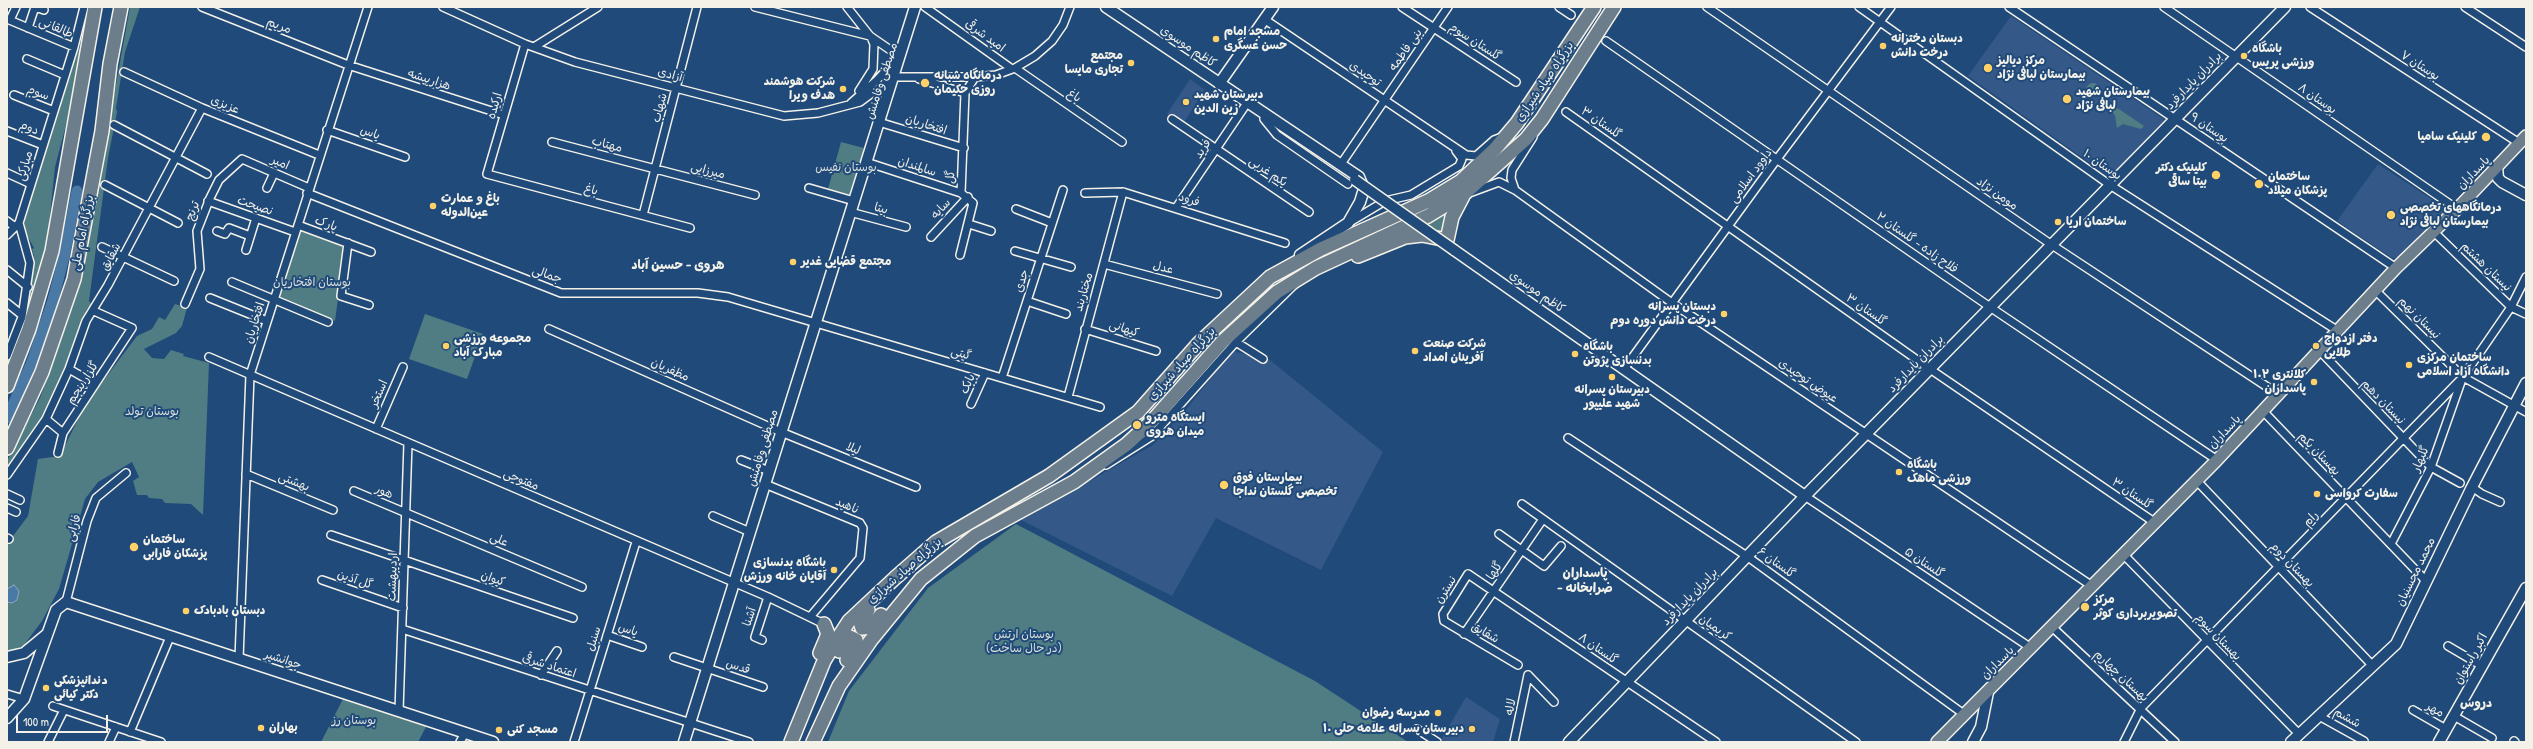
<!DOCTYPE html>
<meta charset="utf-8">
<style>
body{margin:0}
#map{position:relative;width:2533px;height:749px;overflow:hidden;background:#1f4a7a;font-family:"Patrick Hand",sans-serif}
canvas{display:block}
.frame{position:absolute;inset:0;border:8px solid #f4f1e8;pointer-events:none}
.scale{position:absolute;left:16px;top:715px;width:92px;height:18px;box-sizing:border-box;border:2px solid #f4f1e8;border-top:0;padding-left:5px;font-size:12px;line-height:14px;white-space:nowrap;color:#f4f1e8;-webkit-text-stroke:3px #1f4a7a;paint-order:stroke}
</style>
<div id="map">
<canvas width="2533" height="749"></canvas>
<div class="frame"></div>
<div class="scale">100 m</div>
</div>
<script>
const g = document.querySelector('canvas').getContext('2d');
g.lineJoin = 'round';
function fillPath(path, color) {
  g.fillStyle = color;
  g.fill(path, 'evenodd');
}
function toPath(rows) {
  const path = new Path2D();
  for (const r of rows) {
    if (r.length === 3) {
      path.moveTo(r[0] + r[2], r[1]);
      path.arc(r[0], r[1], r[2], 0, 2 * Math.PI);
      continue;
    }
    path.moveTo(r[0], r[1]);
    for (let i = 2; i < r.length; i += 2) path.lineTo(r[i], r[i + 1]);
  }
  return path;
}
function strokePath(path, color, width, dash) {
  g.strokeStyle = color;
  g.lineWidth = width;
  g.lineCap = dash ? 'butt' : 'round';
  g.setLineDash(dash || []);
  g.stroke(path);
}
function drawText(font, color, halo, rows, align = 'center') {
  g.font = font + ' "Patrick Hand","Playpen Sans Arabic",sans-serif';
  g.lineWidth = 4;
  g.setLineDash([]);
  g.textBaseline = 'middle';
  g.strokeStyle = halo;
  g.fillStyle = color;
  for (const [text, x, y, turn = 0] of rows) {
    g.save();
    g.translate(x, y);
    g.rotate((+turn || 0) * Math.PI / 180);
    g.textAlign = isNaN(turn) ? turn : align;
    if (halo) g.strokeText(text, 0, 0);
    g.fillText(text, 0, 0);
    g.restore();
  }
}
fillPath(toPath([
 [2011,16,2165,120,2111,178,1968,76],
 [1190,79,1205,90,1182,125,1167,114],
 [2378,164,2447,209,2401,257,2392,258,2337,221],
 [1232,351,1270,360,1383,452,1321,570,1216,518,1172,596,1021,520,1153,445,1185,411],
 [1466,697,1500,719,1493,742,1445,742,1441,740]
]), '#345887');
fillPath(toPath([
 [130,7,140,7,125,52,116,108,117,112,108,158,89,301,92,305,87,309,61,378,43,416,7,469,7,461,40,398,62,338,87,245],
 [77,47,82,51,76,87,55,167,46,255,31,312,26,311,31,288,34,256,32,249,34,248,24,230,25,215],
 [2093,90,7],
 [2113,105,2144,126,2141,129,2123,124,2117,128,2115,115,2110,110],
 [841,142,864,148,852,195,828,189],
 [1454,210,1445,235,1426,225],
 [301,230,345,246,335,321,280,298],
 [175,304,187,308,182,326,176,333,144,349,152,358,164,359,171,350,184,354,183,356,209,363,203,515,191,504,165,503,162,499,149,498,147,495,137,495,133,481,139,477,132,462,98,482,85,499,59,589,42,621,24,645,7,653,7,544,28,516,38,459,60,456,85,405,137,336,152,329,159,317,165,320],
 [425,314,483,334,467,379,409,359],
 [1016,524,1315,681,1408,742,828,742,849,691,928,588],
 [344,697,427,725,418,742,321,742]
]), '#507c84');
const water = toPath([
 [14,585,19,591,17,600,12,603,7,602,7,589,14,585]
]);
fillPath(water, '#4a79a6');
strokePath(water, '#8ea9c0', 1);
strokePath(toPath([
 [7,418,32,362,53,300,64,257,77,191]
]), '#4a79a6', 11);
const street = toPath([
 [35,7,44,10],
 [202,7,348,65,504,115],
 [443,7,525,44,575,62,784,116,818,113,860,102,891,79],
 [755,7,870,36],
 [847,7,870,36,899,56,877,80,851,103],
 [925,7,1012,69],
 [1402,7,1516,82],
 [1559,7,1571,15],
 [1707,7,2052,245,2278,394],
 [1859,7,2110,185,2338,331],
 [2009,7,2396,268],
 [2164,7,2457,209],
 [2310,7,2519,143],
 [2465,7,2526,47],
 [7,19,74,47],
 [1264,19,1466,155,1476,156,1494,140,1502,137],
 [10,20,16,7],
 [28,28,35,7],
 [1606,41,1990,307,2217,460],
 [525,44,487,174,690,228],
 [534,47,598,7],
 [27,59,65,75],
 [1015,68,1122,142],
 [124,72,202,108,319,155],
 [898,77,975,77,996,75,1015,68,1035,56,1052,41,1063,25,1070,7],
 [919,79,965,93],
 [859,91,873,69,874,44,871,37],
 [965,93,975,77],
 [14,95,54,111],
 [1566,112,1930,369,2154,522],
 [1172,119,1309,212],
 [1264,119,1277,135,1348,184],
 [882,123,964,148],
 [114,125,207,174],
 [327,130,405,157],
 [7,131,43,145],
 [552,142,755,195],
 [866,162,961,193],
 [1341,164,1448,7],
 [7,173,31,184],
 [105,185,178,223],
 [267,188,274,173],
 [809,188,854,201],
 [1515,190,1511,178,1512,170,1533,137],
 [1472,192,1499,182,1515,190,1672,303,2092,586],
 [307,193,561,293,698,293,728,297,1100,407],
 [1085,193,1123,192,1285,243],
 [208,201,295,232],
 [1176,208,1247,103],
 [1016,209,1052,223],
 [850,212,906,227],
 [643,215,697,7],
 [7,221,15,227],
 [1350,222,1385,201,1411,195,1459,166,1462,159,1456,151],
 [969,224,991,231],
 [298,225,371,252],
 [217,231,225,234,229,228,250,236],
 [2434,232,2511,307,2526,314],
 [7,235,19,223],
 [931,237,968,197],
 [348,243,341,296,369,305],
 [102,247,174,281],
 [246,250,256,218],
 [1015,251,1071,267],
 [960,255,973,203,961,193,965,93],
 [1104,264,1217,294],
 [7,270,28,287],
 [232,282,328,322],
 [2376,291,2463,377,2526,412],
 [210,298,267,321],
 [1027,301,1066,314],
 [7,303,22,315],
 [185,304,200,269,197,231,210,198,219,180,242,159,309,188],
 [549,329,781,432,916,487],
 [1085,329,1156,351],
 [1236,342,1263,359],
 [2320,351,2431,467,2460,483],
 [7,356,22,317,30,263,19,223,74,47,84,7],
 [209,357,768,597,824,624],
 [69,369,95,384],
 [1624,369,1777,159,1891,7],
 [1002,378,1063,190],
 [1068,397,1123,192],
 [971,404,985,373],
 [2263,411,2426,581],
 [46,419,63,433],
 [376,429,403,367],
 [1568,438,1748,557,1965,715],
 [58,453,63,433,132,328,94,311],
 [741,460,769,471],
 [1106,465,1152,436,1236,342,1294,285],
 [246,474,333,510],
 [7,475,46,419,69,369,86,321,108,285,202,108],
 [2196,480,2372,665],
 [765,484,860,523,863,528,860,558,810,617],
 [2472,487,2482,494,2500,502],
 [354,491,582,587],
 [7,494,20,500],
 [1805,496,2031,648],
 [1522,504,1856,742],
 [7,508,16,512],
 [713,516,750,532],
 [1499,534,1544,566,1561,546],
 [331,535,573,618],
 [7,538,9,539],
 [2391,544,2431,467,2462,379],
 [2123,554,2299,734],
 [322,580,403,608],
 [66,602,87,521,96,498,126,473],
 [2052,627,2175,742],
 [402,629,749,742],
 [1464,634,1543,519],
 [607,635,642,647],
 [762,640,755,637,768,597],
 [2448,646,2482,666],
 [674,657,763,687],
 [239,659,250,375,368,7],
 [1518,665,1444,621,1443,614,1468,574,1716,742],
 [541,675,557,651],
 [1528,675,1554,702],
 [7,694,24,699],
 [53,706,161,742],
 [2413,710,2446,729],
 [399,711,408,443],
 [2319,716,2364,741],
 [2454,716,2492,738],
 [1417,729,1437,742],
 [130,732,170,637],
 [2514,741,2515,742],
 [48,742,64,710],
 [109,742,116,727],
 [460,742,465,733],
 [574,742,636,542],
 [1514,742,1528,675],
 [2124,742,2141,708,2463,377,2511,307,2526,277]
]);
const secondary = toPath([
 [1106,7,1359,177,1364,189,1360,202,1348,223,1300,255],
 [1219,84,1273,7],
 [2497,167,2498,178,2502,182,2526,195],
 [1454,250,1805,496],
 [7,657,24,653,47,634],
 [7,718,24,699,56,610,66,602,493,742],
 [684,742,915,7],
 [1569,742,1805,496,2285,7],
 [1973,742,1981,727,1988,692],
 [2291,742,2396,644,2472,487,2526,383],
 [2439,742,2526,588]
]);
const primary = toPath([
 [1937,742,2217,460,2396,268,2457,209,2526,136]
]);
const highway = toPath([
 [1358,256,1405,237,1422,235,1447,240,1452,217,1463,196],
 [7,386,29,329,52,251,95,7],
 [7,448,42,372,74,279,102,131,110,64,121,7],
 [868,610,860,622,862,628,871,627,881,615],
 [839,651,850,637,856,640,854,650,847,660],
 [820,653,828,634,824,624],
 [791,742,824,661,836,641,849,621,895,578,936,542,1049,476,1138,412,1199,343,1270,277,1321,249,1428,201,1461,181,1495,149,1517,123,1594,7],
 [813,742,839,686,871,640,921,579,975,536,1074,482,1127,444,1153,420,1223,341,1277,292,1316,268,1428,216,1464,194,1526,139,1542,119,1614,7]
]);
strokePath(street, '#f4f1e8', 10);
strokePath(secondary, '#f4f1e8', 13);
strokePath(primary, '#f4f1e8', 14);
strokePath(highway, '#f4f1e8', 16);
strokePath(street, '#1f4a7a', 7);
strokePath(secondary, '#1f4a7a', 10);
strokePath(primary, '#6c7d8b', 11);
strokePath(highway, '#6c7d8b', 13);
const secondaryBridge = toPath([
 [1355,180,1454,250]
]);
strokePath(secondaryBridge, '#f4f1e8', 13, []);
strokePath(secondaryBridge, '#1f4a7a', 10);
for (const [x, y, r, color] of [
 [1216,39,4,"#ffd166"],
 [1883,46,4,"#ffd166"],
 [2244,56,4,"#ffd166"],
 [1131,63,4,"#ffd166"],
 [1988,68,5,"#ffd166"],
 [925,83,5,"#ffd166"],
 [843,89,4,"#ffd166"],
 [2067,99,5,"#ffd166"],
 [1186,102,4,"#ffd166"],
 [2486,137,5,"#ffd166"],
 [2216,175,5,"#ffd166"],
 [2259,184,5,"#ffd166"],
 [433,206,4,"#ffd166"],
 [2391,215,5,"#ffd166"],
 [2058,222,4,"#ffd166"],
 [793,262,4,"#ffd166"],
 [1724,314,4,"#ffd166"],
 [446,346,4,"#ffd166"],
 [2316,346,4,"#ffd166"],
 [1415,351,4,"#ffd166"],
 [1575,354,4,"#ffd166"],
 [2409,365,4,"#ffd166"],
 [1612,377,4,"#ffd166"],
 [2314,382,4,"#ffd166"],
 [1137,425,5,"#ffd166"],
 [1899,472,4,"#ffd166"],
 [1224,485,5,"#ffd166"],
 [2317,494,4,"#ffd166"],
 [134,547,5,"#ffd166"],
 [834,570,4,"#ffd166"],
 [2085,607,5,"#ffd166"],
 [186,611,4,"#ffd166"],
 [46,688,4,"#ffd166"],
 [1438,713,4,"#ffd166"],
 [261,728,4,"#ffd166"],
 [1472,729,4,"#ffd166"],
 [499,730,4,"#ffd166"]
]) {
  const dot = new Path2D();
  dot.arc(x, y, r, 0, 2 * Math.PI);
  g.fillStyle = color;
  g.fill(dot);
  strokePath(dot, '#1f4a7a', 1.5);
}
drawText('12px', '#f4f1e8', '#1f4a7a', [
 ["مریم",279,26,22],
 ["طالقانی",56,28,23],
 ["امید شرقی",985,36,36],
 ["گلستان سوم",1475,42,33],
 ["کاظم موسوی",1188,47,34],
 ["بنی فاطمه",1406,50,-55],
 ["بوستان ۷",2420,66,33],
 ["توحیدی",1365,74,34],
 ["آزادی",670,75,15],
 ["هزارپیشه",429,80,18],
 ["مصطفی وفامنش",882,81,-72],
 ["برادران پایدارفرد",2194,81,-46],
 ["بزرگراه صیاد شیرازی",1545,82,-56],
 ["سوم",38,93,21],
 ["باغ",1074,96,34],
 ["بوستان ۸",2317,99,35],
 ["عزیزی",225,105,22],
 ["ارکیده",495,106,-74],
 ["شهاب",660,108,-75],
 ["گلستان ۳",1601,123,35],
 ["افتخاریان",926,125,18],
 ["دوم",29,128,21],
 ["بوستان ۹",2209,128,34],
 ["یاس",370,133,19],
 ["مهتاب",607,145,15],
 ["فرید",1203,149,-56],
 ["امیر",280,163,23],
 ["بوستان ۱۰",2102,165,35],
 ["مبارکی",25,166,-73],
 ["سالمندان",917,167,18],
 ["میرزایی",708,171,15],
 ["یکم غربی",1268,172,34],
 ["پاسداران",2474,173,-46],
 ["داوود اسلامی",1751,176,-54],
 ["گل",951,177,-87],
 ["باغ",591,190,15],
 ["مومن نژاد",1997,194,35],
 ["فرود",1189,200,18],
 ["نصیحت",255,206,19],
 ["بیتا",881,209,15],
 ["سایه",941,209,-47],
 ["ترنج",193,211,-69],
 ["پارک",326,224,20],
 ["بزرگراه امام علی",83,233,-79],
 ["فلاح زاده - گلستان ۲",1917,243,35],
 ["شقایق",111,257,-62],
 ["نیستان هشتم",2486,267,44],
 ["عدل",1163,268,15],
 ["جمالی",547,275,19],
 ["جدی",1022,281,-72],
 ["مختاربند",1084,292,-74],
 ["کاظم موسوی",1537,292,35],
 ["گلستان ۳",1866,310,35],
 ["نیستان نهم",2419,318,45],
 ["افتخاریان",255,323,-72],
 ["کیهانی",1124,329,18],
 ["گیتی",961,354,17],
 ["بزرگراه صیاد شیرازی",1182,364,-48],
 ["برادران پایدارفرد",1916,364,-46],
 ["مظفریان",670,370,24],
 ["عیوض توحیدی",1808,381,34],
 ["گلزار پنجم",83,383,-57],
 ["بابک",968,384,-66],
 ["استخر",379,394,-67],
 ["نیستان دهم",2383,402,46],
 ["پاسداران",2225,432,-47],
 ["مصطفی وفامنش",763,448,-73],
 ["لیلا",853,449,22],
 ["بهستان یکم",2319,454,46],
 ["گلبهار",2421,459,-67],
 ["مفتوحی",521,480,23],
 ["بهشتی",294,482,22],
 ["هور",384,492,23],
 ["گلستان ۳",2132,494,34],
 ["ناهید",847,506,23],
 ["رام",2311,519,-46],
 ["فارابی",74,528,-74],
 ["علی",499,540,23],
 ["گلستان ۶",1776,563,36],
 ["گلستان ۵",1924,563,34],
 ["بهستان دوم",2292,565,46],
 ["بزرگراه صیاد شیرازی",905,571,-41],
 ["گلها",1495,571,-57],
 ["محمد محسنیان",2416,572,-64],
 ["اردیبهشت",393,577,-88],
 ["کیوان",493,579,19],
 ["گل آذین",355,580,19],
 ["نسترن",1446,590,-58],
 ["برادران پایدارفرد",1690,597,-46],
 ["آشنا",750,617,-72],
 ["کریمیان",1715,628,35],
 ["یاس",628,630,18],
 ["شقایق",1485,633,30],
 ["بهستان سوم",2218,637,46],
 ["سنبل",594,639,-73],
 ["گلستان ۸",1598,649,35],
 ["اکبر راستوان",2471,659,-61],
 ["جوانشیر",283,660,18],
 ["پاسداران",1998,663,-45],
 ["اعتماد شرقی",549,666,18],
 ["قدس",738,667,18],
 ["بهستان چهارم",2121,676,43],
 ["لاله",1511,707,-80],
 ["مهر",2435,710,30],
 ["ششم",2347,718,29]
]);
drawText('bold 12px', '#f4f1e8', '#1f4a7a', [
 ["مسجد امام",1224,32],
 ["حسن عسگری",1224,46],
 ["دبستان دخترانه",1891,39],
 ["درخت دانش",1891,53],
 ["باشگاه",2252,49],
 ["ورزشی پریس",2252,63],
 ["مجتمع",1123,56,"right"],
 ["تجاری مايسا",1123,70,"right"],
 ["مرکز دیالیز",1997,61],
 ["بیمارستان لبافی نژاد",1997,75],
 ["درمانگاه شبانه",934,76],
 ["روزی حکیمان",934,90],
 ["شرکت هوشمند",835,82,"right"],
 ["هدف ویرا",835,96,"right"],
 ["بیمارستان شهید",2076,92],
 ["لبافی نژاد",2076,106],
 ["دبیرستان شهید",1194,95],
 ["زین الدین",1194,109],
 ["کلینیک سامیا",2477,137,"right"],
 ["کلینیک دکتر",2207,168,"right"],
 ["بیتا ساقی",2207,182,"right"],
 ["ساختمان",2268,177],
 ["پزشکان میلاد",2268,191],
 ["باغ و عمارت",441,199],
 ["عین‌الدوله",441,213],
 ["درمانگاههای تخصصی",2400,208],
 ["بیمارستان لبافی نژاد",2400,222],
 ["ساختمان اریا",2066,222],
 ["مجتمع قضایی غدیر",801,262],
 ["دبستان پسرانه",1716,307,"right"],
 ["درخت دانش دوره دوم",1716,321,"right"],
 ["مجموعه ورزشی",454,339],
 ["مبارک آباد",454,353],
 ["دفتر ازدواج",2324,339],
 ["طلایی",2324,353],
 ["شرکت صنعت",1423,344],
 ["آفرینان امداد",1423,358],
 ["باشگاه",1583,347],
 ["بدنسازی پژوتن",1583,361],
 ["ساختمان مرکزی",2417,358],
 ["دانشگاه آزاد اسلامی",2417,372],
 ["کلانتری ۱۰۲",2306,375,"right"],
 ["پاسداران",2306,389,"right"],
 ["دبیرستان پسرانه",1612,390,"center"],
 ["شهید علیپور",1612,404,"center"],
 ["ایستگاه مترو",1146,418],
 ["میدان هروی",1146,432],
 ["باشگاه",1907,465],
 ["ورزشی ماهک",1907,479],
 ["بیمارستان فوق",1233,478],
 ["تخصصی گلستان نداجا",1233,492],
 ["سفارت کرواسی",2325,494],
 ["ساختمان",143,540],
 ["پزشکان فارابی",143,554],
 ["باشگاه بدنسازی",826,563,"right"],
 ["آقایان خانه ورزش",826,577,"right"],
 ["مرکز",2094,600],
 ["تصویربرداری کوثر",2094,614],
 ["دبستان بادبادک",194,611],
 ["دندانپزشکی",54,681],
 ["دکتر کیائی",54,695],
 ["مدرسه رضوان",1430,713,"right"],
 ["بهاران",269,728],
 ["دبیرستان پسرانه علامه حلی ۱۰",1464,729,"right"],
 ["مسجد کنی",507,730]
], 'left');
drawText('12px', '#dbdfd9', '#1f4a7a', [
 ["بوستان نفیس",846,168],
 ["بوستان افتخاریان",312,283],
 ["بوستان تولد",152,412],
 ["بوستان ارتش",1024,635],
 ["(در حال ساخت)",1024,649],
 ["بوستان رز",354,721]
]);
drawText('bold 13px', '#f4f1e8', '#1f4a7a', [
 ["هروی - حسین آباد",678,266],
 ["پاسداران",1585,574],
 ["- ضرابخانه",1585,589],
 ["دروس",2476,704]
]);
</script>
